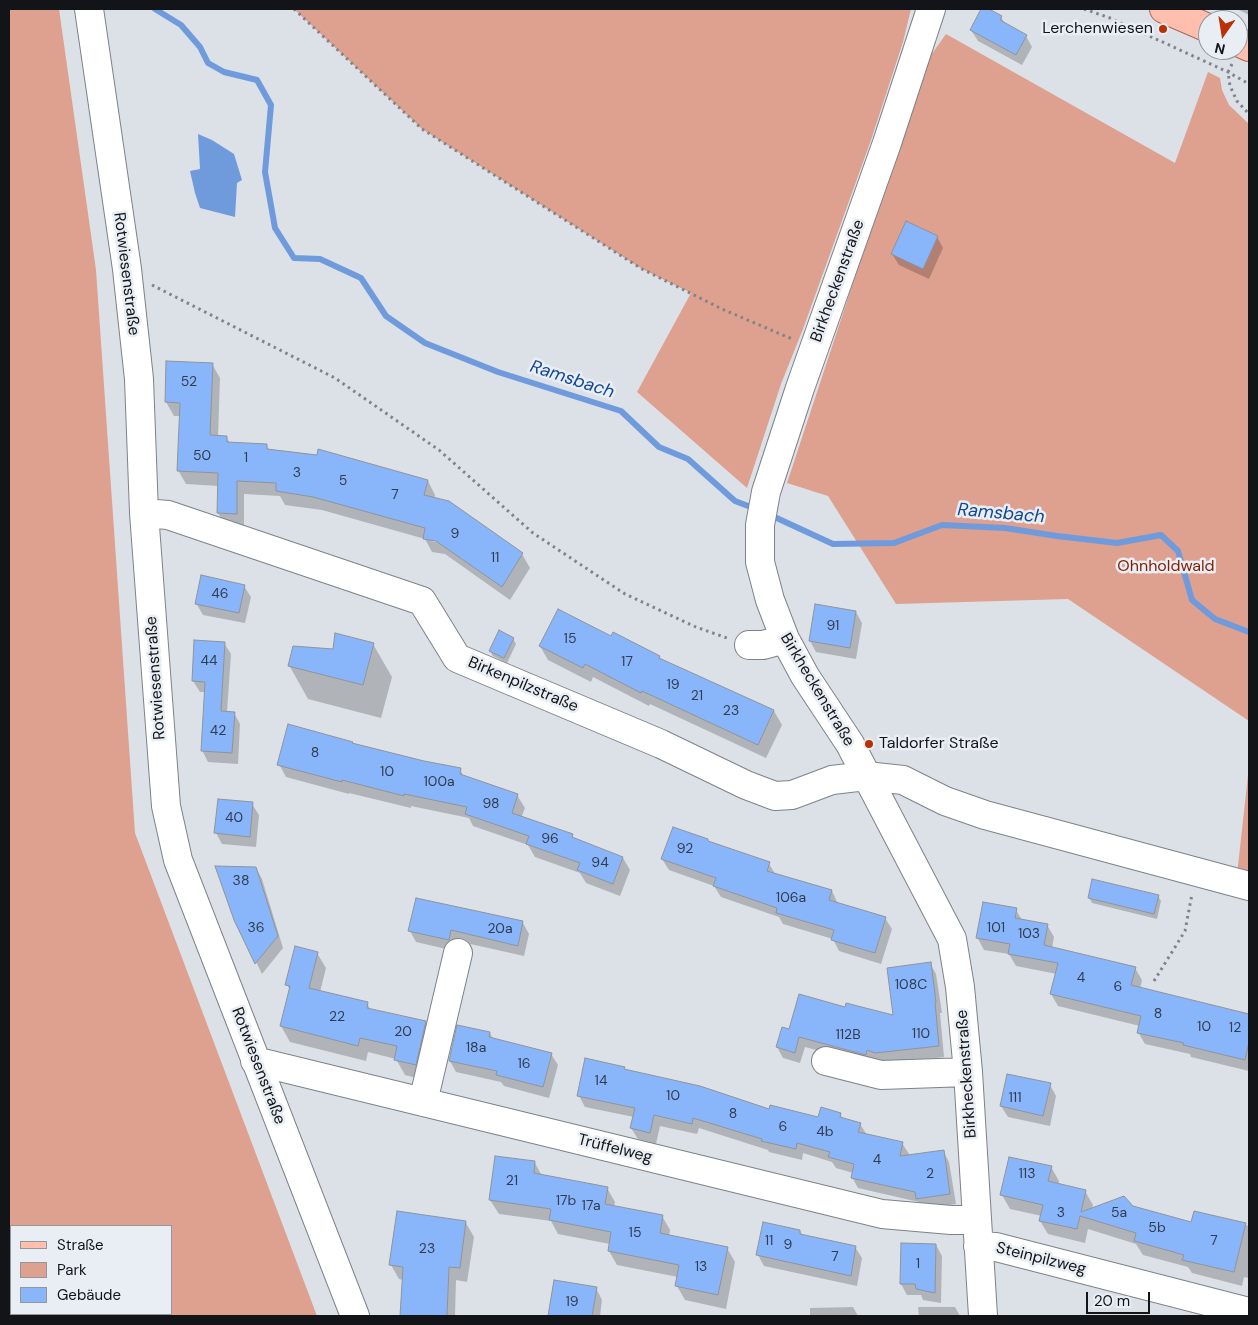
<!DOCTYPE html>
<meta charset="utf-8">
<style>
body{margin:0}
#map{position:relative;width:1258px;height:1325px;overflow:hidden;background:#dce1e8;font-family:"DM Sans",sans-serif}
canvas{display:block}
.frame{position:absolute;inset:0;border:10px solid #131417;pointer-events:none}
.legend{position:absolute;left:10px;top:1225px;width:162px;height:90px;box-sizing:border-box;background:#e9eef5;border:1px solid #93979c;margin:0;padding:6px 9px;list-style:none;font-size:15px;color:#131417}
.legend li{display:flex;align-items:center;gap:10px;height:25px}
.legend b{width:25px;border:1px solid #93979c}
.north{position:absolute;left:1198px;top:10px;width:50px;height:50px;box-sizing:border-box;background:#e9eef5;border:1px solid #93979c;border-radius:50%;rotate:193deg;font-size:14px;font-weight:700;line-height:20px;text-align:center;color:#131417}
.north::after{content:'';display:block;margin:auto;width:18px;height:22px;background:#bb3105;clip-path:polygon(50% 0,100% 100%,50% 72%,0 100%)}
.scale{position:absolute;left:1086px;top:1292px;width:64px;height:22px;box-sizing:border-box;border:2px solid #131417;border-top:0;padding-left:6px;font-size:15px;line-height:18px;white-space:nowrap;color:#131417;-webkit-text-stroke:4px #e9eef5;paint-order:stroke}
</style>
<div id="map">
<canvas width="1258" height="1325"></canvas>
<div class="frame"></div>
<ul class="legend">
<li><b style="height:6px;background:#ffbeae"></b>Straße</li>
<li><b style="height:14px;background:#dea08f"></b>Park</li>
<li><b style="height:14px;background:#89b6fa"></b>Gebäude</li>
</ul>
<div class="north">N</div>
<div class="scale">20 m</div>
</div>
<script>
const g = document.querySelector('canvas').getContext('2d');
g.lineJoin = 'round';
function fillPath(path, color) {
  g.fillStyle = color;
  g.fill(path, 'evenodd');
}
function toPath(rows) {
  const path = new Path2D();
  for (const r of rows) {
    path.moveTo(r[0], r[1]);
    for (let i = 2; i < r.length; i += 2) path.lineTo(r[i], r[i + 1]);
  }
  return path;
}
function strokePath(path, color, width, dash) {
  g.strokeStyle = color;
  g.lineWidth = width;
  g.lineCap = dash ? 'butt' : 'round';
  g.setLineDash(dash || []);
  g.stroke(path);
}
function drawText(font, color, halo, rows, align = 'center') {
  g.font = font + ' "DM Sans",sans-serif';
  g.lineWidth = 5;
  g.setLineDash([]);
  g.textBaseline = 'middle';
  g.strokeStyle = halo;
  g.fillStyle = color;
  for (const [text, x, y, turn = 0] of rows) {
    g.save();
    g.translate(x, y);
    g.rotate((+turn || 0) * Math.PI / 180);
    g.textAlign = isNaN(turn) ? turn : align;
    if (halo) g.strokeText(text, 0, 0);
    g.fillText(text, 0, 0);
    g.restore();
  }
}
fillPath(toPath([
 [9,9,59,9,96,270,135,833,317,1316,9,1316],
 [171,1226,171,1314,11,1314,11,1226],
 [294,9,911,9,903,42,871,140,803,329,781,384,747,488,637,392,691,293,642,269,422,129],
 [946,34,1175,163,1208,72,1220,78,1222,90,1229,105,1249,124,1249,721,1068,599,896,604,828,496,787,483,926,62],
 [1249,766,1249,878,1237,875]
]), '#dea08f');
fillPath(toPath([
 [198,134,212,140,234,154,242,180,237,183,235,217,200,208,195,193,190,171,200,169]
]), '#6f9bdd');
fillPath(toPath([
 [983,9,986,9,1001,17,1006,25,1026,36,1032,47,1022,65,978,41,971,30],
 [1237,9,1249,9,1249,15],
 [937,237,943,248,929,279,899,265,892,254],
 [212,364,220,378,218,437,226,437,230,443,266,445,270,451,428,481,435,495,434,499,522,554,530,568,510,600,445,554,432,552,425,539,322,510,285,505,280,496,244,494,244,527,226,527,218,513,219,486,186,484,178,470,181,416,174,416,166,402],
 [431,539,442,543,431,541],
 [244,586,251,597,245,623,203,615,196,603],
 [856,612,862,623,856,659,816,652,810,641],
 [611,638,659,657,661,660,774,711,782,725,766,758,650,704,649,706,593,677,591,682,548,660,540,646],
 [513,639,516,644,507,663,493,656,490,651],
 [224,643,231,654,227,712,234,713,240,724,238,764,208,762,202,750,205,692,200,692,193,681],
 [373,644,392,677,381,718,308,699,289,665,334,650],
 [352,743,353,744,424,763,460,769,464,777,517,795,525,808,521,818,572,835,574,839,623,858,630,870,620,896,586,883,580,873,535,857,528,845,473,826,469,818,411,806,411,808,349,793,349,794,286,777,279,764],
 [252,804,259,815,256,847,222,844,216,833],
 [709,843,769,864,776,875,832,891,838,904,885,918,892,929,881,964,839,951,833,939,783,924,779,917,721,897,714,886,669,870,662,859],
 [256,868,262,879,283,948,262,974,235,919],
 [1158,896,1161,901,1157,919,1092,903,1089,897],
 [1016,910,1022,920,1047,925,1054,937,1052,948,1135,968,1142,980,1140,989,1249,1016,1249,1071,1191,1057,1190,1054,1145,1044,1138,1032,1140,1026,1058,1006,1051,994,1057,974,1016,966,1009,954,984,950,977,937],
 [523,923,529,934,524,956,457,941,455,951,416,942,410,931],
 [317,953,326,968,320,992,367,1003,371,1011,425,1022,434,1038,424,1080,405,1075,396,1059,368,1052,366,1061,290,1042,281,1026,290,991,287,984],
 [930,963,936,974,942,1013,940,1013,944,1057,872,1065,805,1047,800,1063,783,1058,777,1047,790,1031,846,1008,895,1017],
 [490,1033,493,1039,551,1054,558,1065,549,1098,504,1086,501,1082,456,1072,450,1061],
 [624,1068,625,1070,770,1111,819,1118,840,1114,843,1119,860,1124,867,1135,902,1143,909,1154,908,1156,943,1151,949,1162,956,1204,923,1209,919,1202,858,1188,852,1177,853,1173,836,1168,832,1162,803,1153,802,1160,769,1152,768,1150,699,1128,697,1134,660,1126,656,1144,638,1139,631,1128,634,1117,585,1107,579,1096],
 [1050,1085,1056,1096,1050,1126,1008,1117,1001,1106],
 [535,1163,542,1176,607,1188,615,1202,614,1207,662,1216,670,1230,669,1236,727,1248,735,1262,726,1309,685,1300,677,1286,678,1277,617,1265,609,1251,610,1244,558,1234,551,1221,499,1214,490,1200],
 [1051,1167,1059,1181,1058,1185,1085,1191,1093,1205,1092,1209,1132,1207,1192,1223,1195,1212,1249,1226,1249,1278,1244,1277,1242,1286,1192,1273,1188,1267,1143,1255,1136,1244,1088,1229,1085,1243,1048,1234,1040,1221,1042,1216,1010,1209,1002,1195],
 [466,1223,474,1237,467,1282,456,1280,455,1316,401,1316,403,1280,399,1279,391,1265],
 [800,1231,803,1236,855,1247,862,1258,857,1286,764,1266,758,1255],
 [936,1245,942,1256,941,1303,923,1300,921,1295,907,1295,901,1284],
 [555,1281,596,1288,602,1300,600,1316,549,1316],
 [853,1307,858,1316,810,1316,810,1308],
 [918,1307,955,1307,960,1316,919,1316]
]), '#0003');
strokePath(toPath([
 [155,9,181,25,200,47,208,63,224,72,257,80,271,105,265,172,275,228,294,258,320,259,361,278,386,316,425,343,498,372,621,411,659,447,688,459,735,501,756,509],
 [768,514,833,544,894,543,942,525,1005,528,1057,536,1117,543,1161,535,1178,551,1192,600,1215,619,1249,632]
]), '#6f9bdd', 6);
const building = toPath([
 [981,9,989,9,1002,16,1000,20,1027,35,1016,55,970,30,981,9],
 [906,221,938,236,923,269,891,254,906,221],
 [166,361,213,363,210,435,227,436,227,442,267,444,267,449,317,455,318,449,428,480,424,495,449,501,523,553,502,587,436,541,423,539,425,528,313,497,276,491,276,483,237,481,237,514,217,513,218,473,177,471,180,403,165,402,166,361],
 [201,575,245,585,239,613,195,604,201,575],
 [815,604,856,611,850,648,809,641,815,604],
 [558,609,611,636,613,632,660,656,659,658,774,710,758,745,642,691,641,693,585,664,583,668,539,646,558,609],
 [499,630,514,638,504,658,489,651,499,630],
 [335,633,374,643,363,685,288,666,293,646,333,649,335,633],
 [194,640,225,642,221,711,235,712,232,753,201,751,205,682,192,681,194,640],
 [288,724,353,742,352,743,424,761,461,768,460,774,518,794,512,813,573,834,572,837,623,857,613,884,577,870,580,863,526,844,529,836,465,814,467,807,404,794,404,796,342,780,342,782,277,765,288,724],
 [218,799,253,802,250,837,214,833,218,799],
 [673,827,708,839,708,841,770,862,767,871,832,890,829,900,886,917,875,953,831,940,834,930,776,913,777,908,713,886,716,878,661,859,673,827],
 [215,866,256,867,278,936,255,964,234,920,215,866],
 [1092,879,1159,895,1154,914,1088,898,1092,879],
 [416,898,523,921,518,946,451,930,449,940,408,931,416,898],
 [983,902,1017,908,1015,918,1048,924,1044,945,1136,967,1131,985,1249,1014,1249,1042,1245,1060,1183,1045,1184,1043,1137,1033,1141,1016,1050,994,1058,963,1008,954,1010,944,976,938,983,902],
 [295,946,318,952,309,988,368,1002,367,1008,426,1021,416,1065,394,1060,397,1046,360,1038,358,1046,280,1026,290,986,285,985,295,946],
 [931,962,936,1002,935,1002,939,1046,875,1053,867,1050,866,1055,799,1037,795,1053,776,1047,782,1027,789,1029,799,994,845,1007,846,1003,893,1015,887,968,931,962],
 [457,1025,490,1032,489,1037,552,1053,543,1087,496,1075,497,1071,449,1061,457,1025],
 [585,1058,625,1067,624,1069,700,1086,769,1109,770,1105,818,1117,821,1107,841,1113,840,1117,861,1123,858,1132,903,1142,900,1156,944,1150,950,1194,916,1199,915,1192,851,1178,854,1164,828,1157,830,1152,797,1143,796,1149,761,1141,762,1139,693,1118,692,1124,654,1115,650,1133,630,1128,635,1108,577,1096,585,1058],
 [1007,1074,1051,1083,1043,1116,1000,1106,1007,1074],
 [495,1156,535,1161,534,1173,608,1187,605,1204,663,1215,660,1233,728,1247,718,1295,675,1286,679,1265,608,1251,611,1232,549,1220,551,1209,489,1200,495,1156],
 [1009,1157,1052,1166,1048,1181,1086,1190,1081,1212,1124,1196,1133,1206,1191,1222,1194,1211,1246,1223,1234,1272,1182,1260,1184,1255,1134,1241,1136,1233,1080,1216,1077,1229,1039,1221,1043,1205,1000,1195,1009,1157],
 [397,1211,466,1221,460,1268,449,1267,447,1316,400,1316,403,1267,389,1265,397,1211],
 [763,1222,800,1230,800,1234,856,1246,851,1276,756,1255,763,1222],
 [901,1243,936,1244,935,1293,916,1289,915,1284,900,1284,901,1243],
 [554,1280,597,1287,592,1316,548,1316,554,1280]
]);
fillPath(building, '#89b6fa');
strokePath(building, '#8f9399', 1);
const minor = toPath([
 [89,9,127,269,139,379,144,513,166,806,178,860,355,1316],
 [931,9,887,143,800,388,766,492,760,525,760,562,770,600,785,639,805,676,850,744,952,939,960,987,968,1072,983,1316],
 [144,513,168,515,422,601,457,658,661,744,746,785,775,796,792,795,832,780,866,776,903,780,945,801,985,815,1249,886],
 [749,645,763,645,785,639],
 [255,1061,882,1214,951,1220,977,1220],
 [826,1061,881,1075,968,1072],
 [423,1102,458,953],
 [978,1246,996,1247,1249,1312]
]);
const major = toPath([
 [1164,9,1208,28],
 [1238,42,1249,47]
]);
strokePath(minor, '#7e8289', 30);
strokePath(major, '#ac6756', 30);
strokePath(toPath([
 [294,9,422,129,642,269,722,309,792,339],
 [1084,9,1110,18,1228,72,1249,84],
 [1232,64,1228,72,1230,86,1237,101,1249,114],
 [152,285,335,378,439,450,533,533,625,594,696,627,727,638],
 [1154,981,1185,931,1192,894]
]), '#808388', 3, [2.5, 4]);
strokePath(minor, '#fff', 28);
strokePath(major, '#ffbeae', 28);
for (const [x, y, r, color] of [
 [1163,29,5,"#bb3105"],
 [869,744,5,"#bb3105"]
]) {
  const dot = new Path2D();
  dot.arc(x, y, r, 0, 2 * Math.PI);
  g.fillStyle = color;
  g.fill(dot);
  strokePath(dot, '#e9eef5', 2);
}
drawText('14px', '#303c50', null, [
 ["52",189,382],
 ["50",202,456],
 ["1",246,458],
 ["3",297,473],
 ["5",343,481],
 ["7",395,495],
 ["9",455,534],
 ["11",495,558],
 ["46",220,594],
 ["91",833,626],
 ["15",570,639],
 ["44",209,661],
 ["17",627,662],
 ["19",673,685],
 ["21",697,696],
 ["23",731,711],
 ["42",218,731],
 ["8",315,753],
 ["10",387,772],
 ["100a",439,782],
 ["98",491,804],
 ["40",234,818],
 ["96",550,839],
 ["92",685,849],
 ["94",600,863],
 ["38",241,881],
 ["106a",791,898],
 ["36",256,928],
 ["101",996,928],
 ["20a",500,929],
 ["103",1029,934],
 ["4",1081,978],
 ["108C",911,985],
 ["6",1118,987],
 ["8",1158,1014],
 ["22",337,1017],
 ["10",1204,1027],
 ["12",1235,1028],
 ["20",403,1032],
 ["110",921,1034],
 ["112B",848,1035],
 ["18a",476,1048],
 ["16",524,1064],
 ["14",601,1081],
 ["10",673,1096],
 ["111",1015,1098],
 ["8",733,1114],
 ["6",783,1127],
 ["4b",825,1132],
 ["4",877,1160],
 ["2",930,1174],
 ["113",1027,1174],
 ["21",512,1181],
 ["17b",566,1201],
 ["17a",591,1206],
 ["3",1061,1213],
 ["5a",1119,1213],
 ["5b",1157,1228],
 ["15",635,1233],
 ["11",769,1241],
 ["7",1214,1241],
 ["9",788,1245],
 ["23",427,1249],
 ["7",835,1257],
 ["1",918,1264],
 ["13",701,1267],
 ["19",572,1302]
]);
drawText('16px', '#131417', '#e9eef5', [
 ["Lerchenwiesen",1153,29],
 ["Taldorfer Straße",879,744,"left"]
], 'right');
drawText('16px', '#131417', '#e9eef5', [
 ["Rotwiesenstraße",126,274,83],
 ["Birkheckenstraße",838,281,-70],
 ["Rotwiesenstraße",156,678,-94],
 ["Birkenpilzstraße",523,685,23],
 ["Birkheckenstraße",817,690,59],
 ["Rotwiesenstraße",258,1066,69],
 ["Birkheckenstraße",967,1074,-94],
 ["Trüffelweg",615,1149,14],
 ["Steinpilzweg",1041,1259,14]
]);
drawText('16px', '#821d00', '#e9eef5', [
 ["Ohnholdwald",1166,567]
]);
drawText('italic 18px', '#124796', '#e9eef5', [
 ["Ramsbach",572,380,18],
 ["Ramsbach",1001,514,5]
]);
</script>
